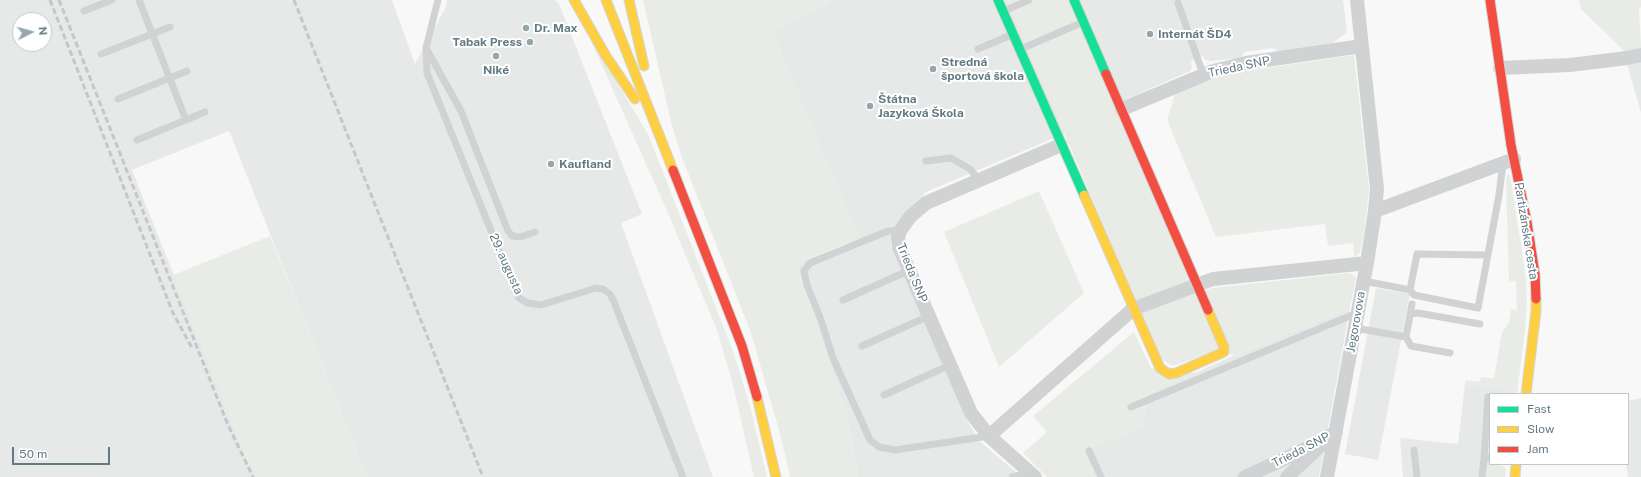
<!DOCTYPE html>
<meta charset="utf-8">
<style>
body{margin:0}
#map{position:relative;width:1641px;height:477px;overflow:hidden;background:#f8f8f8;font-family:"Public Sans",sans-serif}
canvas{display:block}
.legend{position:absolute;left:1489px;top:393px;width:140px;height:72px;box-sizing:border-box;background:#fff;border:1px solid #c0cace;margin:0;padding:5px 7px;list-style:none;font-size:12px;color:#627a84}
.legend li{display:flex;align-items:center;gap:8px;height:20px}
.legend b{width:20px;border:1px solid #c0cace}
.north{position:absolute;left:12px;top:12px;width:40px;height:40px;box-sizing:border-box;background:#fff;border:1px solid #c0cace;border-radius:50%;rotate:84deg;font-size:11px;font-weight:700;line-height:16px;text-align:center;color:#627a84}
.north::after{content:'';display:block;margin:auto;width:14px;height:18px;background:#96a6ad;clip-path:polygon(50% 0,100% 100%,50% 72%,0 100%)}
.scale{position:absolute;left:12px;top:447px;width:98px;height:18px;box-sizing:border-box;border:2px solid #627a84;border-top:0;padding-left:5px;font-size:12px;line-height:14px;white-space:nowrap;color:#627a84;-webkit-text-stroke:3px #fff;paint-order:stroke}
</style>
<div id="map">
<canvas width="1641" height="477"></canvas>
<ul class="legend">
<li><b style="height:5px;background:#16e098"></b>Fast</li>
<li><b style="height:5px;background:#ffcf43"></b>Slow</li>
<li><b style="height:5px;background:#f24e42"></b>Jam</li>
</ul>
<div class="north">N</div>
<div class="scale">50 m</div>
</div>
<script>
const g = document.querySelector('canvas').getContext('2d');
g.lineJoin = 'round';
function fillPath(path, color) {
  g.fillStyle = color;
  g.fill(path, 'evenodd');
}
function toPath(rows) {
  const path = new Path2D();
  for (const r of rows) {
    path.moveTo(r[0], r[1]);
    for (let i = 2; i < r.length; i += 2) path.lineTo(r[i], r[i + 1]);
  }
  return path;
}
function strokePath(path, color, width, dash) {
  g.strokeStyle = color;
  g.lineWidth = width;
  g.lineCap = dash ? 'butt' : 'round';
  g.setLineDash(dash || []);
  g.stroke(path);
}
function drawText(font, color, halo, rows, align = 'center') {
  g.font = font + ' "Public Sans",sans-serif';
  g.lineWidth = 4;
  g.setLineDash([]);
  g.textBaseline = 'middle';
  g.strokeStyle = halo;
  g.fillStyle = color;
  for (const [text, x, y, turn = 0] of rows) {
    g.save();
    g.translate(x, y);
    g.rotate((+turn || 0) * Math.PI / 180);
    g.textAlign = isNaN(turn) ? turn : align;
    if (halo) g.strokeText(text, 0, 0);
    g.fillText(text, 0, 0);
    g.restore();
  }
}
fillPath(toPath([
 [0,0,392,0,415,64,446,7,447,0,555,0,559,4,642,214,621,223,713,477,367,477,229,131,132,170,244,451,259,477,0,477],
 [20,20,44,20,44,44,20,44],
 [828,0,1007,0,1066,133,926,192,900,220,891,236,891,245,965,416,978,440,1022,477,858,477,847,416,796,263,860,240,771,30,829,3],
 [1070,0,1343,0,1347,32,1330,45,1279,52,1273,48,1245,52,1241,58,1210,61,1205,60,1203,56,1191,61,1192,67,1190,71,1115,104],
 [1641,45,1641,113,1623,50],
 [1376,288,1410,294,1378,460,1345,454],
 [1350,308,1319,477,1097,477,1086,450,1142,426,1148,394,1235,355],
 [1465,384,1511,388,1510,394,1490,394,1490,464,1498,464,1498,465,1489,464,1485,477,1403,477,1400,438,1458,444],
 [1641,398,1641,477,1628,477,1626,464,1628,464,1628,401]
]), '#e7e9e9');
fillPath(toPath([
 [643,0,828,0,829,3,771,30,860,239,796,263,847,416,858,477,790,477,782,441,751,333,681,155,671,122],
 [1007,0,1070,0,1195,294,1212,288,1350,273,1356,278,1350,308,1235,355,1215,351,1173,366,1161,359],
 [1579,0,1641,0,1641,7,1639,10,1641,45,1623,50,1581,9],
 [588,34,648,134,733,351,750,406,767,477,754,477,732,381,717,330,667,211],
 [1354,55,1369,190,1364,234,1360,252,1354,259,1353,243,1328,246,1325,224,1216,237,1167,120,1176,91,1219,75],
 [1508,175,1510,175,1525,271,1527,296,1525,329,1517,394,1510,394,1511,388,1465,384,1466,380,1480,382,1481,377,1494,378,1502,332,1509,323,1511,309,1517,310,1516,281,1509,282,1506,180],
 [1039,191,1084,293,999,367,944,232],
 [270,236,299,307,367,477,259,477,244,451,173,275],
 [1134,332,1151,368,1198,373,1148,394,1142,426,1086,450,1097,477,1047,477,1023,453,1047,432,1033,416],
 [1489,464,1503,466,1506,470,1505,477,1485,477,1486,468]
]), '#e9ece6');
const fast = toPath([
 [998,0,1084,195],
 [1074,0,1106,74]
]);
const slow = toPath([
 [574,0,606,56,635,99],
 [606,0,673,170],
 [629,0,644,66],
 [1084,195,1160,368,1169,374,1176,373,1224,352,1224,347,1208,310],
 [1526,394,1536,311,1536,299],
 [757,397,776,477],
 [1515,477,1516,464]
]);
const jam = toPath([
 [1490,0,1511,145,1527,222,1535,274,1536,299],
 [1106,74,1208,310],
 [673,170,742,346,757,397]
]);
strokePath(fast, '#d4d6d6', 11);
strokePath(slow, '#d4d6d6', 11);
strokePath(jam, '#d4d6d6', 11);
strokePath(toPath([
 [139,0,186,120],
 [438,0,426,48,427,73,518,297,527,303,541,305,596,288,603,289,610,294,614,302,683,477],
 [1178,3,1203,74],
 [84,11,112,0],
 [1004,11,1029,0],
 [426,48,461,111,508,231,512,236,520,237,535,232],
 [978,49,1011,35],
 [1021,49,1083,22],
 [101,54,170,27],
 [118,99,187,71],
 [137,140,205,112],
 [926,161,951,158,970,169,979,180],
 [900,231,888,231,810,263,804,271,807,285,821,320,833,358,870,440,879,447,895,450,989,436],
 [1364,281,1410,290,1414,295,1478,308,1499,195,1503,163],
 [1410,290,1417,254,1488,255],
 [843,300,910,270],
 [1410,314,1418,313,1480,324],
 [1355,328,1406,337,1411,346,1450,353],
 [1406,337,1412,304],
 [862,346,929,316],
 [884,395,950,365],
 [1131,407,1357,313],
 [1414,450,1417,477],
 [1089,451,1101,477],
 [1484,458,1488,397],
 [1012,477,1029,473],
 [1482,477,1484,458,1490,458]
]), '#d1d2d3', 7);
strokePath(toPath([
 [1500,68,1570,65,1627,58,1641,55],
 [1122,109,1213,71,1246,63,1362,46],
 [1375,211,1514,159],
 [989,436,1133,309,1213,279,1367,263],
 [1035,477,989,436,971,413,899,247,898,238,900,231,910,217,926,203,1061,145],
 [1245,477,1312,446,1336,432],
 [1287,477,1319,447],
 [1327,477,1367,263,1375,211,1377,189,1357,0]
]), '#d1d2d3', 14);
strokePath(fast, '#16e098', 9);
strokePath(slow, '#ffcf43', 9);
strokePath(jam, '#f24e42', 9);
strokePath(toPath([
 [50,0,173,313,192,348],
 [59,0,228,425,253,477],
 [294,0,483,477]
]), '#c5c8c8', 3, [6, 3]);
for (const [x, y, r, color] of [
 [526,28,4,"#96a6ad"],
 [1150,34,4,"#96a6ad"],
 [530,42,4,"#96a6ad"],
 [496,56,4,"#96a6ad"],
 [933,69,4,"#96a6ad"],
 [870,106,4,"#96a6ad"],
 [551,164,4,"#96a6ad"]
]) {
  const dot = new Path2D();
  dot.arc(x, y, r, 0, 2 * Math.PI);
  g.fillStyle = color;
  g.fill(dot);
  strokePath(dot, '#fff', 1.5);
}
drawText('bold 12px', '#627a84', '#fff', [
 ["Dr. Max",534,28],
 ["Internát ŠD4",1158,34],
 ["Tabak Press",522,42,"right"],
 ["Stredná",941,62],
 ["športová škola",941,76],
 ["Niké",496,70,"center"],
 ["Štátna",878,99],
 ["Jazyková Škola",878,113],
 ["Kaufland",559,164]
], 'left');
drawText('12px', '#627a84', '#fff', [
 ["Trieda SNP",1239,67,-12],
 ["Partizánska cesta",1526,231,81],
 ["29. augusta",506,264,66],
 ["Trieda SNP",912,273,68],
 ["Jegorovova",1356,322,-80],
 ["Trieda SNP",1301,450,-27]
]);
</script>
